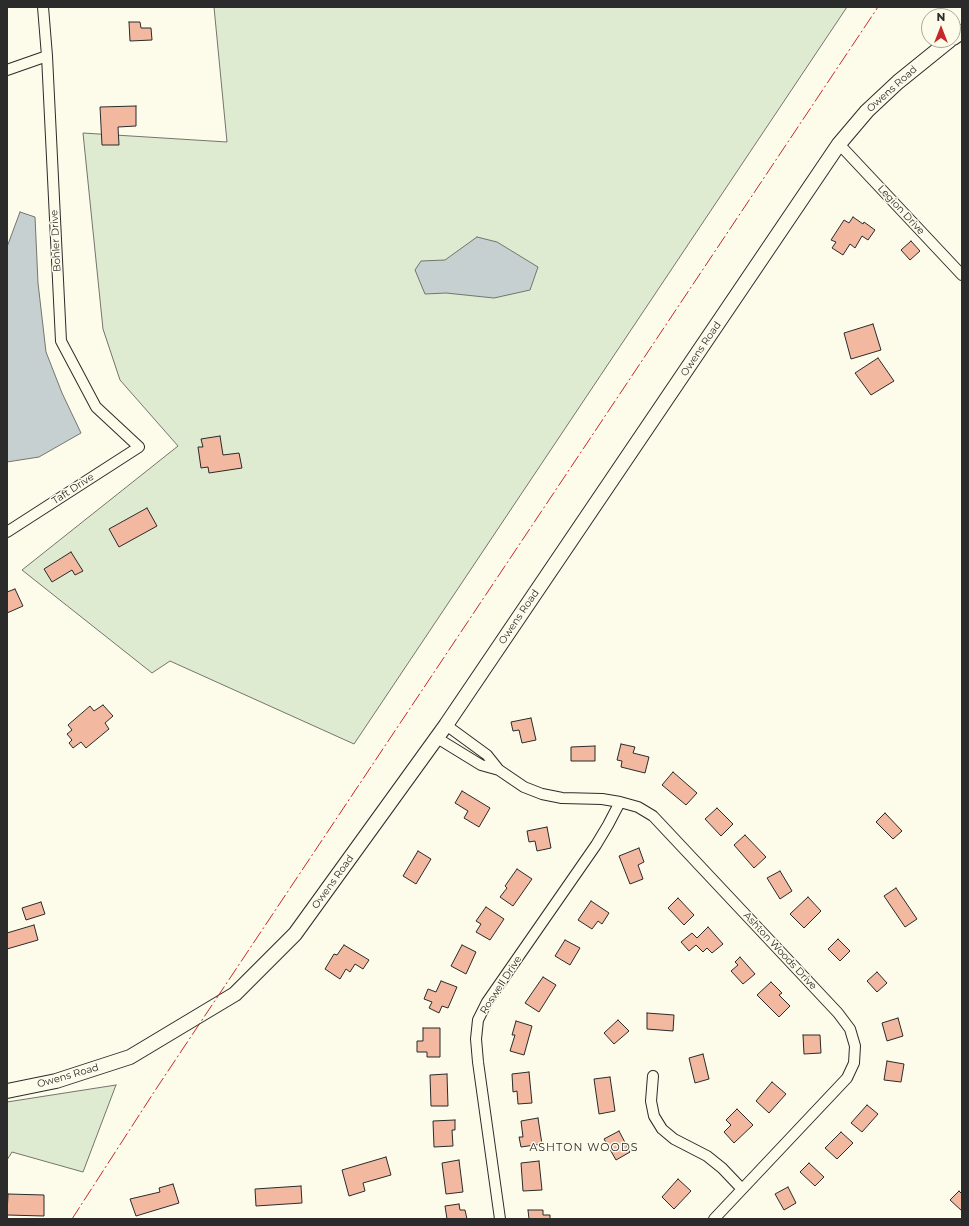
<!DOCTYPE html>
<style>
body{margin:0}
#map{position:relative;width:969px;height:1226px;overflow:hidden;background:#fdfbea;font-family:Montserrat,sans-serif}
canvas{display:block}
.frame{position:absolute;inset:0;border:8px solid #2b2b2b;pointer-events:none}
.north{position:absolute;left:921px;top:8px;width:40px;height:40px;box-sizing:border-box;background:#fdfbea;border:1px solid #a9a89e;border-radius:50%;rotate:0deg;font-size:11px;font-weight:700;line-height:16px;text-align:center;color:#2b2b2b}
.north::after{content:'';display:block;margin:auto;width:14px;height:18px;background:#c62828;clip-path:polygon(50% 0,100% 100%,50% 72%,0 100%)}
</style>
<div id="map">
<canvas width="969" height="1226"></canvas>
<div class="frame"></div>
<div class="north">N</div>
</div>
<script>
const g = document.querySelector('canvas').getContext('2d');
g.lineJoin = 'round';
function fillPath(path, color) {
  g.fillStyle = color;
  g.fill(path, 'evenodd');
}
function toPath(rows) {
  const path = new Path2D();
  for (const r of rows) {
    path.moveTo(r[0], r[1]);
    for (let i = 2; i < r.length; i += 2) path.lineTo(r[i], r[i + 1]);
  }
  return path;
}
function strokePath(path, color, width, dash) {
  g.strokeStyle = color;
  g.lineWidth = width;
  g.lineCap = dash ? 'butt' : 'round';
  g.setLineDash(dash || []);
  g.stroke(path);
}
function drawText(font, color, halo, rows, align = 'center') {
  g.font = font + ' Montserrat,sans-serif';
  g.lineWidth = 3;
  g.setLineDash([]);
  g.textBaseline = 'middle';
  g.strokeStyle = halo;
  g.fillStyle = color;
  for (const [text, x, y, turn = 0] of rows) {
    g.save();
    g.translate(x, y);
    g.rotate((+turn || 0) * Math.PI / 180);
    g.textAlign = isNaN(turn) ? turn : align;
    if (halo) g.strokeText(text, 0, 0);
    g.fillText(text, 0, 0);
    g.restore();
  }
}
const green = toPath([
 [214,7,847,7,354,744,170,661,152,673,22,570,178,446,120,380,103,329,83,133,227,142,214,7],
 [116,1085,83,1172,12,1152,7,1160,7,1102,116,1085]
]);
fillPath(green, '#deebd1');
strokePath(green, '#74746e', 1);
const water = toPath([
 [20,212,35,217,38,283,46,352,62,393,81,433,39,457,7,462,7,247,20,212],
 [477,237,497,242,538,267,530,290,494,298,446,293,425,294,415,270,421,261,445,260,477,237]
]);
fillPath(water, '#c7d0d0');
strokePath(water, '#74746e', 1);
const building = toPath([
 [129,22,140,22,141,28,151,28,152,40,130,41,129,22],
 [136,106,136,126,118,127,119,145,102,145,100,107,136,106],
 [853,217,863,224,864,222,875,230,868,240,862,236,855,248,850,244,843,255,832,248,836,242,831,240,844,220,849,223,853,217],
 [911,241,920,251,910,260,901,250,911,241],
 [873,324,881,350,851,359,844,333,873,324],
 [878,358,894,381,871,395,855,373,878,358],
 [220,436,223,455,239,453,242,468,209,473,208,467,201,468,198,447,203,447,201,439,220,436],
 [147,508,157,526,119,547,109,529,147,508],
 [71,552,83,571,75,575,72,570,52,582,44,569,71,552],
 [15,589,23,606,7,613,7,592,15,589],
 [103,705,113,716,105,723,109,729,86,748,81,742,73,748,69,743,72,740,67,734,72,730,68,725,90,706,94,711,103,705],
 [531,718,536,740,522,743,519,730,513,731,511,722,531,718],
 [621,744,635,747,633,753,649,757,645,773,621,767,622,761,617,760,621,744],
 [595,746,595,761,571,761,571,747,595,746],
 [673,772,697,793,686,805,662,785,673,772],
 [462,791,490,808,479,827,464,818,468,811,455,803,462,791],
 [717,808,733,824,721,836,705,819,717,808],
 [885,813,902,831,893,839,876,822,885,813],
 [547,827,551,848,537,851,535,841,529,842,527,831,547,827],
 [745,835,766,857,754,868,734,845,745,835],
 [639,848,644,862,638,865,643,879,630,884,619,856,639,848],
 [418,851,431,859,416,884,403,876,418,851],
 [517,869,532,879,513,906,500,897,507,888,505,886,517,869],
 [780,871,792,891,780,899,767,878,780,871],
 [896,888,917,919,905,927,884,896,896,888],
 [808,897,821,911,804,928,790,914,808,897],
 [678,898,694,915,684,925,668,908,678,898],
 [591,901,609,913,602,924,598,921,592,929,578,920,591,901],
 [41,902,45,914,26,920,22,908,41,902],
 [486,907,504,919,490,940,476,932,481,924,476,921,486,907],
 [34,925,38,940,7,949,7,933,34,925],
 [708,927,723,944,712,953,707,948,703,952,696,945,689,951,681,942,692,933,697,938,708,927],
 [838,939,850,951,840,961,828,949,838,939],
 [565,940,580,948,570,965,555,956,565,940],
 [344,945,369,960,363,969,355,964,350,972,346,969,340,979,325,969,334,954,337,955,344,945],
 [462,945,476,952,466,974,451,966,462,945],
 [740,957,755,974,743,984,731,971,738,965,735,962,740,957],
 [877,972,887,983,877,992,867,981,877,972],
 [543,977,556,985,539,1012,525,1003,543,977],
 [441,981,457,987,448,1008,442,1006,439,1013,429,1008,432,1002,424,999,428,989,436,992,441,981],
 [771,982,782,993,779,995,790,1006,779,1017,757,995,771,982],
 [647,1013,674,1015,673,1031,647,1029,647,1013],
 [898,1018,903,1036,887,1041,882,1023,898,1018],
 [618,1020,629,1031,614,1044,604,1033,618,1020],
 [516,1021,532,1026,524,1055,510,1051,515,1035,512,1035,516,1021],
 [423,1028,440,1028,440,1057,427,1057,427,1052,417,1052,417,1041,423,1041,423,1028],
 [803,1035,820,1035,821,1053,804,1054,803,1035],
 [703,1054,709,1079,695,1083,689,1058,703,1054],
 [887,1061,904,1064,901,1082,884,1080,887,1061],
 [529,1072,532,1103,518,1104,517,1091,513,1092,512,1074,529,1072],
 [447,1074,448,1106,431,1106,430,1075,447,1074],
 [610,1077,615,1111,599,1114,594,1079,610,1077],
 [772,1082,786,1094,769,1113,756,1101,772,1082],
 [867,1105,878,1114,862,1132,851,1123,867,1105],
 [737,1109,753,1125,734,1143,724,1132,731,1125,726,1120,737,1109],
 [538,1118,542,1144,521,1147,519,1137,523,1137,521,1121,538,1118],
 [455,1120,455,1130,452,1130,453,1146,434,1147,433,1121,455,1120],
 [619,1131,630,1152,616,1160,604,1139,619,1131],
 [841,1132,853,1143,837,1159,825,1148,841,1132],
 [386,1157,391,1175,363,1183,365,1191,349,1196,342,1170,386,1157],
 [459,1160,463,1192,446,1194,442,1163,459,1160],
 [539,1161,542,1190,523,1191,521,1163,539,1161],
 [809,1163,824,1177,815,1186,800,1172,809,1163],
 [678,1179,691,1191,674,1209,662,1197,678,1179],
 [173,1184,179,1203,136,1216,130,1199,160,1192,159,1188,173,1184],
 [301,1186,302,1203,256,1206,255,1189,301,1186],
 [788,1187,796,1203,784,1210,775,1194,788,1187],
 [959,1191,962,1194,962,1211,950,1200,959,1191],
 [8,1194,44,1195,44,1216,7,1215,8,1194],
 [459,1204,460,1210,465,1210,467,1219,447,1219,445,1206,459,1204],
 [528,1210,543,1210,543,1215,550,1215,550,1219,529,1219,528,1210]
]);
fillPath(building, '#f2b8a0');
strokePath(building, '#2b2b2b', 1);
const street = toPath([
 [7,70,47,56],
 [839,144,962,275],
 [7,532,139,447,96,407,61,341,47,56,43,7],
 [446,725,487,755,499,770],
 [437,738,481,765,499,770,524,787,542,794,562,798,602,799,620,802,638,807,653,816,838,1013,850,1029,855,1046,854,1063,847,1078,714,1219],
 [653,1076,651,1101,654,1116,662,1129,674,1139,707,1156,722,1168,742,1189],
 [500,1219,478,1062,476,1039,478,1020,487,1002,596,845,608,825,620,802]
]);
const secondary = toPath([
 [953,38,962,32],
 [7,1091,56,1081,130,1057,235,994,295,934,446,725,839,144,867,111,898,82,950,40]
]);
strokePath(street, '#2b2b2b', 12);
strokePath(secondary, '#2b2b2b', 16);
strokePath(street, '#fdfbea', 10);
strokePath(secondary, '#fdfbea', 14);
strokePath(toPath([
 [72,1219,156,1089,878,7]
]), '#c62828', 1, [14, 3, 2, 3]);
drawText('10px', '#2b2b2b', '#fdfbea', [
 ["Owens Road",892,89,-42],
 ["Legion Drive",901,210,47],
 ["Bohler Drive",56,241,-93],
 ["Owens Road",701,349,-56],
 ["Taft Drive",73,489,-33],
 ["Owens Road",519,617,-56],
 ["Owens Road",333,882,-54],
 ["Ashton Woods Drive",780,951,47],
 ["Roswell Drive",501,985,-57],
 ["Owens Road",68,1076,-16]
]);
g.letterSpacing = '1px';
drawText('11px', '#2b2b2b', '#fdfbea', [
 ["ASHTON WOODS",584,1148]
]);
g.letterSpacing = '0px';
</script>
